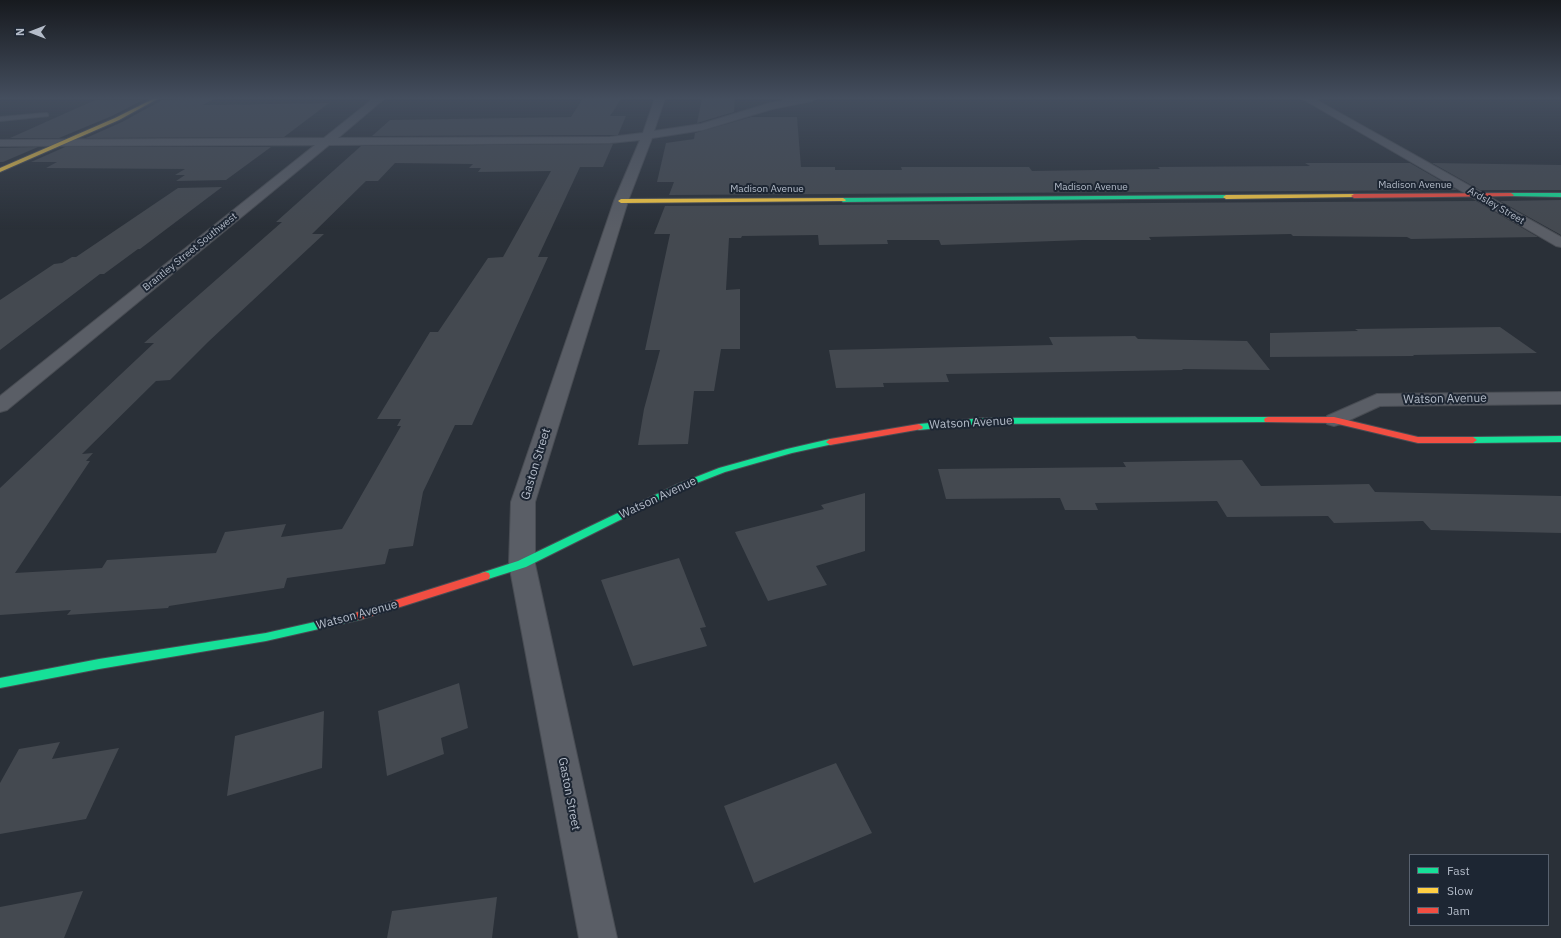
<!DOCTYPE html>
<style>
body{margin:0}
#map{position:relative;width:1561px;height:938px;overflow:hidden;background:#2a3038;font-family:"IBM Plex Sans",sans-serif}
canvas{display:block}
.legend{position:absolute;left:1409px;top:854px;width:140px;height:72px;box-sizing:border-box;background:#1d2633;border:1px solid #59626f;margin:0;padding:5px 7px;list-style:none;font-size:12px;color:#b4bcc9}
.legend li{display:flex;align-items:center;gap:8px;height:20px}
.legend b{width:20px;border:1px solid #59626f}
.north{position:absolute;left:12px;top:12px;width:40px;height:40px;-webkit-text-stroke:3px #1d2633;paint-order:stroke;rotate:270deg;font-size:11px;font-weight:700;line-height:16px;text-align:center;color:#b4bcc9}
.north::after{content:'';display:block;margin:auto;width:14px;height:18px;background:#b4bcc9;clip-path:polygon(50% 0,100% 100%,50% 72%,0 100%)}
</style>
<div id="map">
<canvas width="1561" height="938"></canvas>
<ul class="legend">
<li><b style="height:5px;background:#16e098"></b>Fast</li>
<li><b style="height:5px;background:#ffcf43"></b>Slow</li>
<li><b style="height:5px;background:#f24e42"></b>Jam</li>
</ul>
<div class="north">N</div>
</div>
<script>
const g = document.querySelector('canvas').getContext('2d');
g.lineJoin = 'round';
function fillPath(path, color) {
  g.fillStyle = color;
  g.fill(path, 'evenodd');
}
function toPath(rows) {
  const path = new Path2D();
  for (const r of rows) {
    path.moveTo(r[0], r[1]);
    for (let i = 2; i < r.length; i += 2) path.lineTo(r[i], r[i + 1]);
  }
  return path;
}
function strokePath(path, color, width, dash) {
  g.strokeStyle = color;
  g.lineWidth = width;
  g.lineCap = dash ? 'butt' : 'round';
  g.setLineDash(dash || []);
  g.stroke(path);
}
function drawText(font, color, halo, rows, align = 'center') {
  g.font = font + ' "IBM Plex Sans",sans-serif';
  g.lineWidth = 4;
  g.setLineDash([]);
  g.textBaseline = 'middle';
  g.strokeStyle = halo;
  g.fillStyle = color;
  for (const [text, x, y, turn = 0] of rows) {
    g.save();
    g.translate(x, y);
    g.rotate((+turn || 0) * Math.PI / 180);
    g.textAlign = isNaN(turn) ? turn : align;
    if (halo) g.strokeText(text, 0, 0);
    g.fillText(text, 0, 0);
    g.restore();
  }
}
fillPath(toPath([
 [583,98,622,98,610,116,626,116,618,135,372,136,390,120,571,117],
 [702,98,735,98,734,112,697,123],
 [214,99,203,105,329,103,284,137,86,138,122,122,162,100],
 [95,100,143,100,112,116,59,138,10,138],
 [751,117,797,117,801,167,835,167,835,170,902,170,901,167,1029,167,1032,171,1160,169,1158,167,1310,166,1305,163,1410,163,1457,190,669,195,674,182,657,182,666,143,694,139,695,133],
 [613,144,603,167,580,167,538,257,548,257,472,425,455,425,423,492,413,546,389,549,385,564,287,578,284,588,169,606,168,608,67,615,71,610,0,615,0,488,154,343,144,343,282,222,276,222,361,146],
 [395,163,473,164,469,168,481,168,478,172,551,171,503,257,488,258,438,332,430,332,377,419,401,419,397,426,401,426,342,529,281,537,286,524,225,532,216,553,107,560,102,568,15,573,90,461,86,461,93,453,82,454,156,381,170,380,208,342,324,234,312,234,366,181,378,181],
 [38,147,3,162,0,162,0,148],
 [65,147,271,147,226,180,176,181,185,175,175,175,185,169,46,168,57,162,31,162],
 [1432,163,1561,165,1561,190,1480,190],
 [222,187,140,249,138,249,104,274,100,274,0,350,0,300,54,264,62,263,72,257,76,257,178,188],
 [1561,200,1561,235,1500,201],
 [1476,201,1538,237,1411,239,1407,237,1293,236,1291,234,1149,237,1151,240,1083,240,941,245,939,240,887,240,888,244,819,245,818,235,742,236,741,238,729,238,726,290,740,289,740,349,721,349,714,391,694,391,688,444,638,445,644,409,660,350,645,350,670,234,654,234,665,206],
 [1500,327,1537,353,1413,355,1414,356,1270,357,1270,333,1358,331,1355,329],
 [1135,336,1138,339,1247,341,1270,370,1182,369,1183,370,946,374,949,382,883,383,884,387,836,388,829,350,1053,345,1049,337],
 [1242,460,1261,486,1369,484,1375,492,1561,496,1561,533,1431,530,1423,521,1334,523,1328,516,1227,517,1217,501,1095,503,1098,510,1065,510,1060,498,946,499,938,469,1126,467,1123,462],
 [865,493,865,551,816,566,827,585,768,601,735,532,824,509,821,505],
 [679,558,706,627,700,628,707,646,633,666,601,580],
 [459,683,468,728,441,738,444,754,387,776,378,711],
 [324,711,322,768,227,796,235,736],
 [60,742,52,759,119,748,86,819,0,834,0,783,19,749],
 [836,763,872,833,754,883,724,806],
 [83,891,64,938,0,938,0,907],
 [497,897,492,938,387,938,392,911]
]), '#444950');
const lane = toPath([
 [46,113,48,114,48,116,0,121,0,117,46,113]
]);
const street = toPath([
 [374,98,385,98,338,138,610,137,643,133,655,98,665,98,654,131,701,124,770,103,798,98,817,98,812,101,772,109,703,130,652,138,628,201,535,502,535,564,617,938,579,938,509,564,511,502,614,201,640,140,610,143,329,145,7,410,0,412,0,396,315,145,0,146,0,140,324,138,374,98],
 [1301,98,1313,98,1561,237,1561,247,1556,246,1301,98],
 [1561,392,1561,404,1380,406,1341,424,1334,426,1327,424,1324,420,1327,416,1377,394,1561,392]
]);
const fast = toPath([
 [1511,193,1561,193,1561,197,1509,196,1508,195,1511,193],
 [1226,195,1228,196,1228,198,843,202,840,200,843,198,1226,195],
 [1268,417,1271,418,1272,420,1271,422,982,424,919,430,915,427,919,424,982,418,1268,417],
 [1561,436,1561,442,1473,443,1469,440,1473,437,1561,436],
 [830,439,833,440,834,442,833,444,792,453,725,472,684,488,526,567,485,580,481,579,480,576,481,573,518,561,678,484,719,468,787,449,830,439],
 [359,612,363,613,364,616,363,619,266,641,99,669,0,688,0,678,99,659,266,633,359,612]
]);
const slow = toPath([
 [155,98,159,98,119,120,0,172,0,168,115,118,155,98],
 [1354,194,1357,196,1356,197,1226,199,1223,197,1226,195,1354,194],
 [843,198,846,200,845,201,621,203,618,201,621,199,843,198]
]);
const jam = toPath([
 [1511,193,1514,195,1513,196,1354,198,1351,196,1354,194,1511,193],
 [1268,417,1334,417,1418,437,1473,437,1477,440,1473,443,1418,443,1334,423,1265,422,1264,420,1265,418,1268,417],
 [919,424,923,427,922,429,830,445,826,442,830,439,919,424],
 [485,572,489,573,490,576,489,579,359,620,355,619,354,616,355,613,485,572]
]);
strokePath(lane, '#484c53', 2);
strokePath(street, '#484c53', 2);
strokePath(fast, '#484c53', 2);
strokePath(slow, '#484c53', 2);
strokePath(jam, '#484c53', 2);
fillPath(lane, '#5a5e66');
fillPath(street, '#5a5e66');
fillPath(fast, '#16e098');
fillPath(slow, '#ffcf43');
fillPath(jam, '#f24e42');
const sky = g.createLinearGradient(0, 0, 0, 229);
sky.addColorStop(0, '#171a1f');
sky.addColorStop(0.43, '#444e5e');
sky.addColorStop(1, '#444e5e00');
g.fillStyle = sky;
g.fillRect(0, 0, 1561, 229);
drawText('10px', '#b4bcc9', '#1d2633', [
 ["Madison Avenue",1415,185],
 ["Madison Avenue",1091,187],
 ["Madison Avenue",767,189],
 ["Ardsley Street",1496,206,30],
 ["Brantley Street Southwest",190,252,-39]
]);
drawText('12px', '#b4bcc9', '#1d2633', [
 ["Watson Avenue",1445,399,-1],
 ["Watson Avenue",971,423,-3],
 ["Gaston Street",536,464,-73],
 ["Watson Avenue",658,498,-25],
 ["Watson Avenue",357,615,-15],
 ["Gaston Street",569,794,79]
]);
</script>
